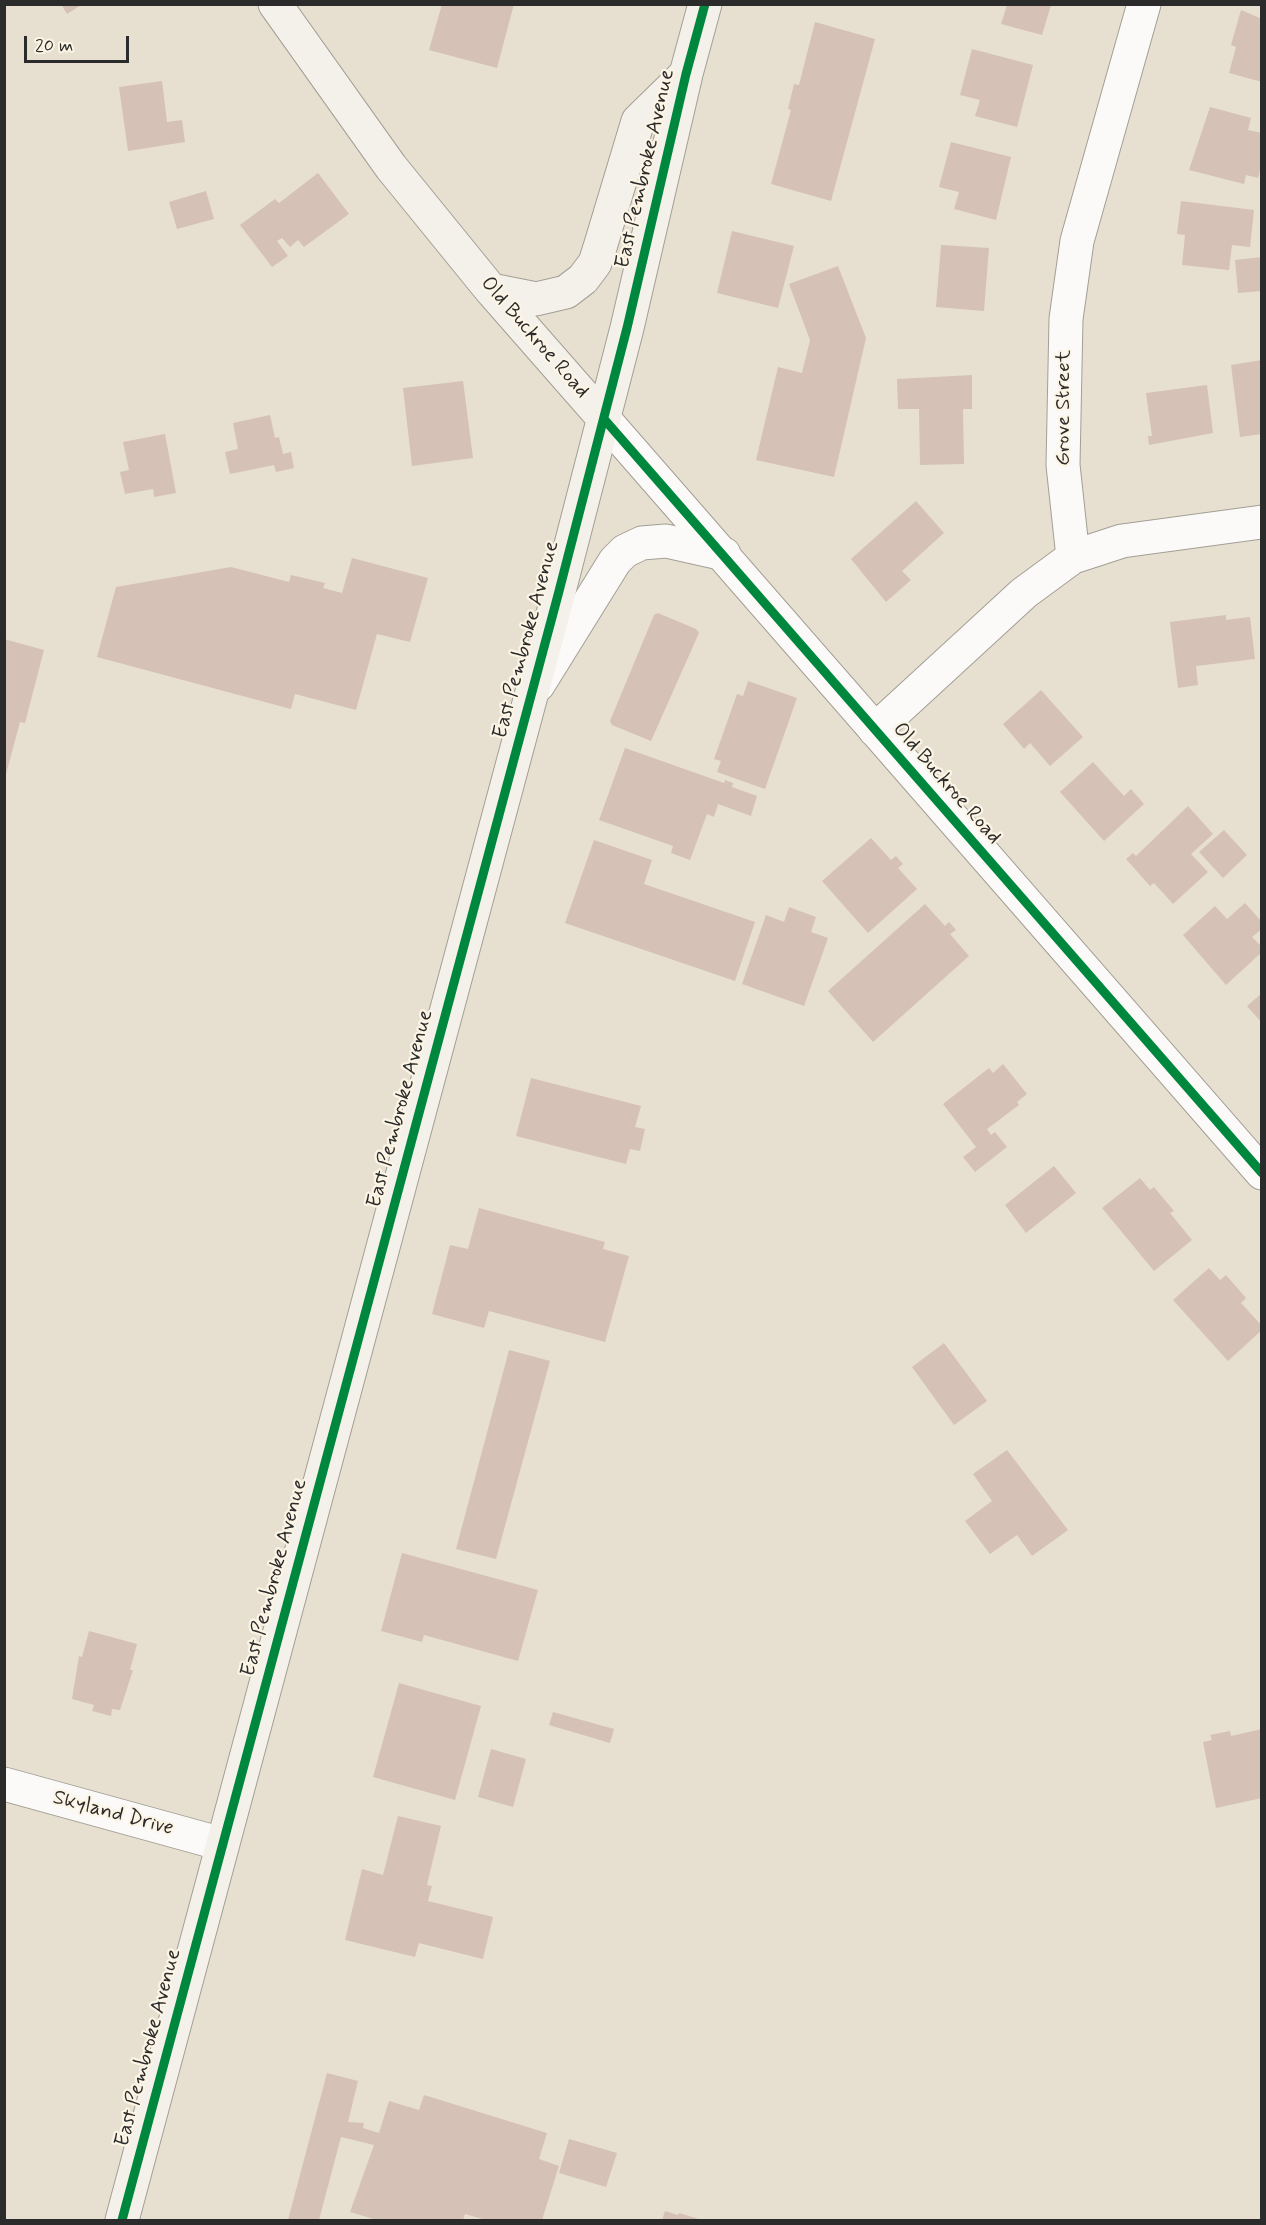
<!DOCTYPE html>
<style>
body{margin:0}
#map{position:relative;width:1266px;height:2225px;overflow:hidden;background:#e7e0d0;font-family:Mynerve,sans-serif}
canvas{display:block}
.frame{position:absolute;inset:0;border:6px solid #2b2b2b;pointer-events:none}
.scale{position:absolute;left:24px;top:36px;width:105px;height:27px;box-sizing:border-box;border:3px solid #2b2b2b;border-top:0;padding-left:8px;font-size:18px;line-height:21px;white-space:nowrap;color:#2b2b2b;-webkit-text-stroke:4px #fcf5e5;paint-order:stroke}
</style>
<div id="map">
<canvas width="1266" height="2225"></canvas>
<div class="frame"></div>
<div class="scale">20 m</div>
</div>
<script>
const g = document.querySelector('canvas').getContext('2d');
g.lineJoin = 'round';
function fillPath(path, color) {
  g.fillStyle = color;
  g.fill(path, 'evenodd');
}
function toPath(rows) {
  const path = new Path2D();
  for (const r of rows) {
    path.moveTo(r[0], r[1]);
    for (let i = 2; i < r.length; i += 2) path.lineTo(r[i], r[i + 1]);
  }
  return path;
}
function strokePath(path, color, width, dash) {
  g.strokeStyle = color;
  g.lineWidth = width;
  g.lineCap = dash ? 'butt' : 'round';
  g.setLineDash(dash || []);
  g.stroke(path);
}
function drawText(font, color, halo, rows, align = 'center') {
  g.font = font + ' Mynerve,sans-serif';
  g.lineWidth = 4.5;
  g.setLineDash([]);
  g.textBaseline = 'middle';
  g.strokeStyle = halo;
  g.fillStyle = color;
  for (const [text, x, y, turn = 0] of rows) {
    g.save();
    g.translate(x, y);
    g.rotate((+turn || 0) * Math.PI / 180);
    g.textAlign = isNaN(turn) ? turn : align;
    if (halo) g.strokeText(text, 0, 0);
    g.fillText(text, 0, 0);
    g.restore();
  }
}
fillPath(toPath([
 [61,4,83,4,67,14],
 [442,4,514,4,497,68,429,50],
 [1007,5,1051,5,1042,35,1001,24],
 [1241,10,1262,19,1262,82,1229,73,1236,47,1231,45],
 [815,22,875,39,831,201,771,184,791,110,788,109,794,84,799,85],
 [972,49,1033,65,1017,127,975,116,980,100,960,95],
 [162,81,167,122,182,120,185,142,128,151,119,87],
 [1210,107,1251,118,1248,130,1262,133,1262,163,1258,178,1246,175,1244,184,1189,170],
 [951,142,1011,157,996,220,954,209,959,192,939,187],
 [318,173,349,214,304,247,298,240,290,247,282,238,277,241,288,256,272,267,240,225,275,199,279,203],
 [206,191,214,219,177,229,169,202],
 [1181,201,1254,210,1250,247,1232,245,1229,270,1182,265,1185,235,1177,234],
 [732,231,794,246,778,308,717,293],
 [941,245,989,248,984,311,936,307],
 [1262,257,1262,291,1238,293,1235,260],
 [838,266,866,338,834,477,756,460,778,367,802,373,810,340,789,284],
 [1262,360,1262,434,1240,437,1231,365],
 [972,375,972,409,963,409,964,464,920,465,919,409,898,409,897,379],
 [463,381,473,458,412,466,403,388],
 [1207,385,1213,433,1149,445,1148,436,1152,436,1146,393],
 [270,415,275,438,279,437,283,454,291,452,294,468,276,472,274,465,230,474,225,452,238,449,233,423],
 [165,434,176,493,154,497,153,489,125,494,120,472,129,470,123,442],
 [916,501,944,533,902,571,911,580,886,602,851,559],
 [352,558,428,578,410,642,377,634,356,710,295,694,291,709,97,657,116,587,231,567,289,582,291,575,325,583,323,588,342,593],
 [658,613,696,629,699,633,651,741,612,725,610,721,654,615],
 [1226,615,1226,620,1250,617,1255,659,1196,666,1198,685,1178,688,1170,622],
 [4,639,44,650,25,723,20,722,5,778],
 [748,681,797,698,765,789,717,772,721,761,714,759,737,694,743,696],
 [1041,690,1083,737,1050,766,1030,743,1024,749,1003,724],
 [625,748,724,783,725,780,733,783,732,787,757,796,751,816,718,804,714,817,707,814,690,860,671,853,673,846,599,820],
 [1093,762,1124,796,1131,789,1144,804,1104,841,1060,792],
 [1188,806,1213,834,1191,854,1208,872,1173,904,1154,883,1150,886,1126,859,1133,853,1136,856],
 [1224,830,1247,855,1223,878,1199,852],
 [871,838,891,860,896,856,903,864,898,868,917,889,868,933,822,881],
 [594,840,652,860,644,884,755,922,735,981,565,923],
 [1245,903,1262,922,1262,929,1252,937,1262,947,1262,952,1226,985,1183,935,1215,906,1227,919],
 [925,904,945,926,949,922,956,930,950,934,969,956,873,1042,828,991],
 [789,907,816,917,811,932,828,938,804,1006,742,984,766,915,784,922],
 [1262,993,1262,1023,1247,1006],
 [1003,1064,1027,1094,1017,1102,1019,1105,987,1129,991,1135,995,1132,1007,1147,975,1172,963,1157,976,1147,943,1104,989,1068,993,1073],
 [531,1078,641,1106,635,1127,645,1129,640,1151,630,1149,626,1164,516,1136],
 [1054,1166,1076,1193,1026,1233,1005,1205],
 [1140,1178,1150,1190,1154,1187,1174,1211,1170,1213,1192,1240,1154,1271,1102,1208],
 [479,1208,605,1242,603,1249,629,1256,605,1342,489,1311,484,1328,432,1314,450,1245,468,1249],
 [1209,1268,1220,1280,1226,1275,1246,1298,1241,1303,1262,1326,1262,1330,1228,1361,1173,1300],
 [944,1343,987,1401,954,1425,912,1367],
 [509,1350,550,1361,496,1559,456,1549],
 [1007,1450,1068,1530,1032,1556,1017,1535,990,1554,965,1521,992,1501,973,1474],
 [402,1553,538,1590,518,1661,424,1635,422,1642,381,1631],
 [89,1631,137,1644,130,1670,133,1670,120,1710,112,1709,111,1716,92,1711,94,1705,72,1699,79,1656,82,1657],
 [399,1683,481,1706,455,1800,373,1777],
 [553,1712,614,1729,610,1743,549,1725],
 [1262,1729,1262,1798,1216,1808,1203,1742,1212,1740,1210,1735,1230,1731,1231,1736],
 [491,1749,526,1759,513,1807,478,1797],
 [398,1816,441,1826,427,1885,432,1886,428,1901,493,1917,483,1959,419,1943,415,1957,345,1940,362,1869,383,1875],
 [327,2073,358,2081,348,2122,364,2123,363,2128,379,2133,389,2101,419,2110,424,2095,547,2133,539,2159,559,2166,542,2220,486,2220,465,2214,463,2220,377,2220,350,2212,374,2145,341,2137,319,2220,288,2220],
 [569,2139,617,2153,606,2187,559,2173],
 [665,2211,678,2215,679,2213,702,2220,662,2220]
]), '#d5c1b6');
const minor = toPath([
 [1073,557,1122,541,1262,522],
 [875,730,1024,593,1073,557,1063,465,1066,319,1077,241,1144,4]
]);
const tertiary = toPath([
 [604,419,1262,1173],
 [538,685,615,561,625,551,642,543,666,541,724,554],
 [4,1784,222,1844]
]);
const secondary = toPath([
 [275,4,391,167,491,290,604,419],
 [491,290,536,299,566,292,583,279,595,263,601,244,638,121,686,74],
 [122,2220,558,595,627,328,686,74,705,4]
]);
strokePath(minor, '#a39f96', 35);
strokePath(tertiary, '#a39f96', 35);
strokePath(secondary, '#a39f96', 35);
strokePath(minor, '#fbfaf8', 33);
strokePath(tertiary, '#fbfaf8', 33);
strokePath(secondary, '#f4f0ea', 33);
strokePath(toPath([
 [604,419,1262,1173],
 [122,2220,558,595,627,328,686,74,705,4]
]), '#00873e', 9);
drawText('21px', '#2b2b2b', '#fcf5e5', [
 ["East Pembroke Avenue",646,169,-77],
 ["Old Buckroe Road",534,338,49],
 ["Grove Street",1065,408,-90],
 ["East Pembroke Avenue",527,640,-75],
 ["Old Buckroe Road",946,784,49],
 ["East Pembroke Avenue",401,1109,-75],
 ["East Pembroke Avenue",275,1578,-75],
 ["Skyland Drive",113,1814,15],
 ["East Pembroke Avenue",149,2048,-75]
]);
</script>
